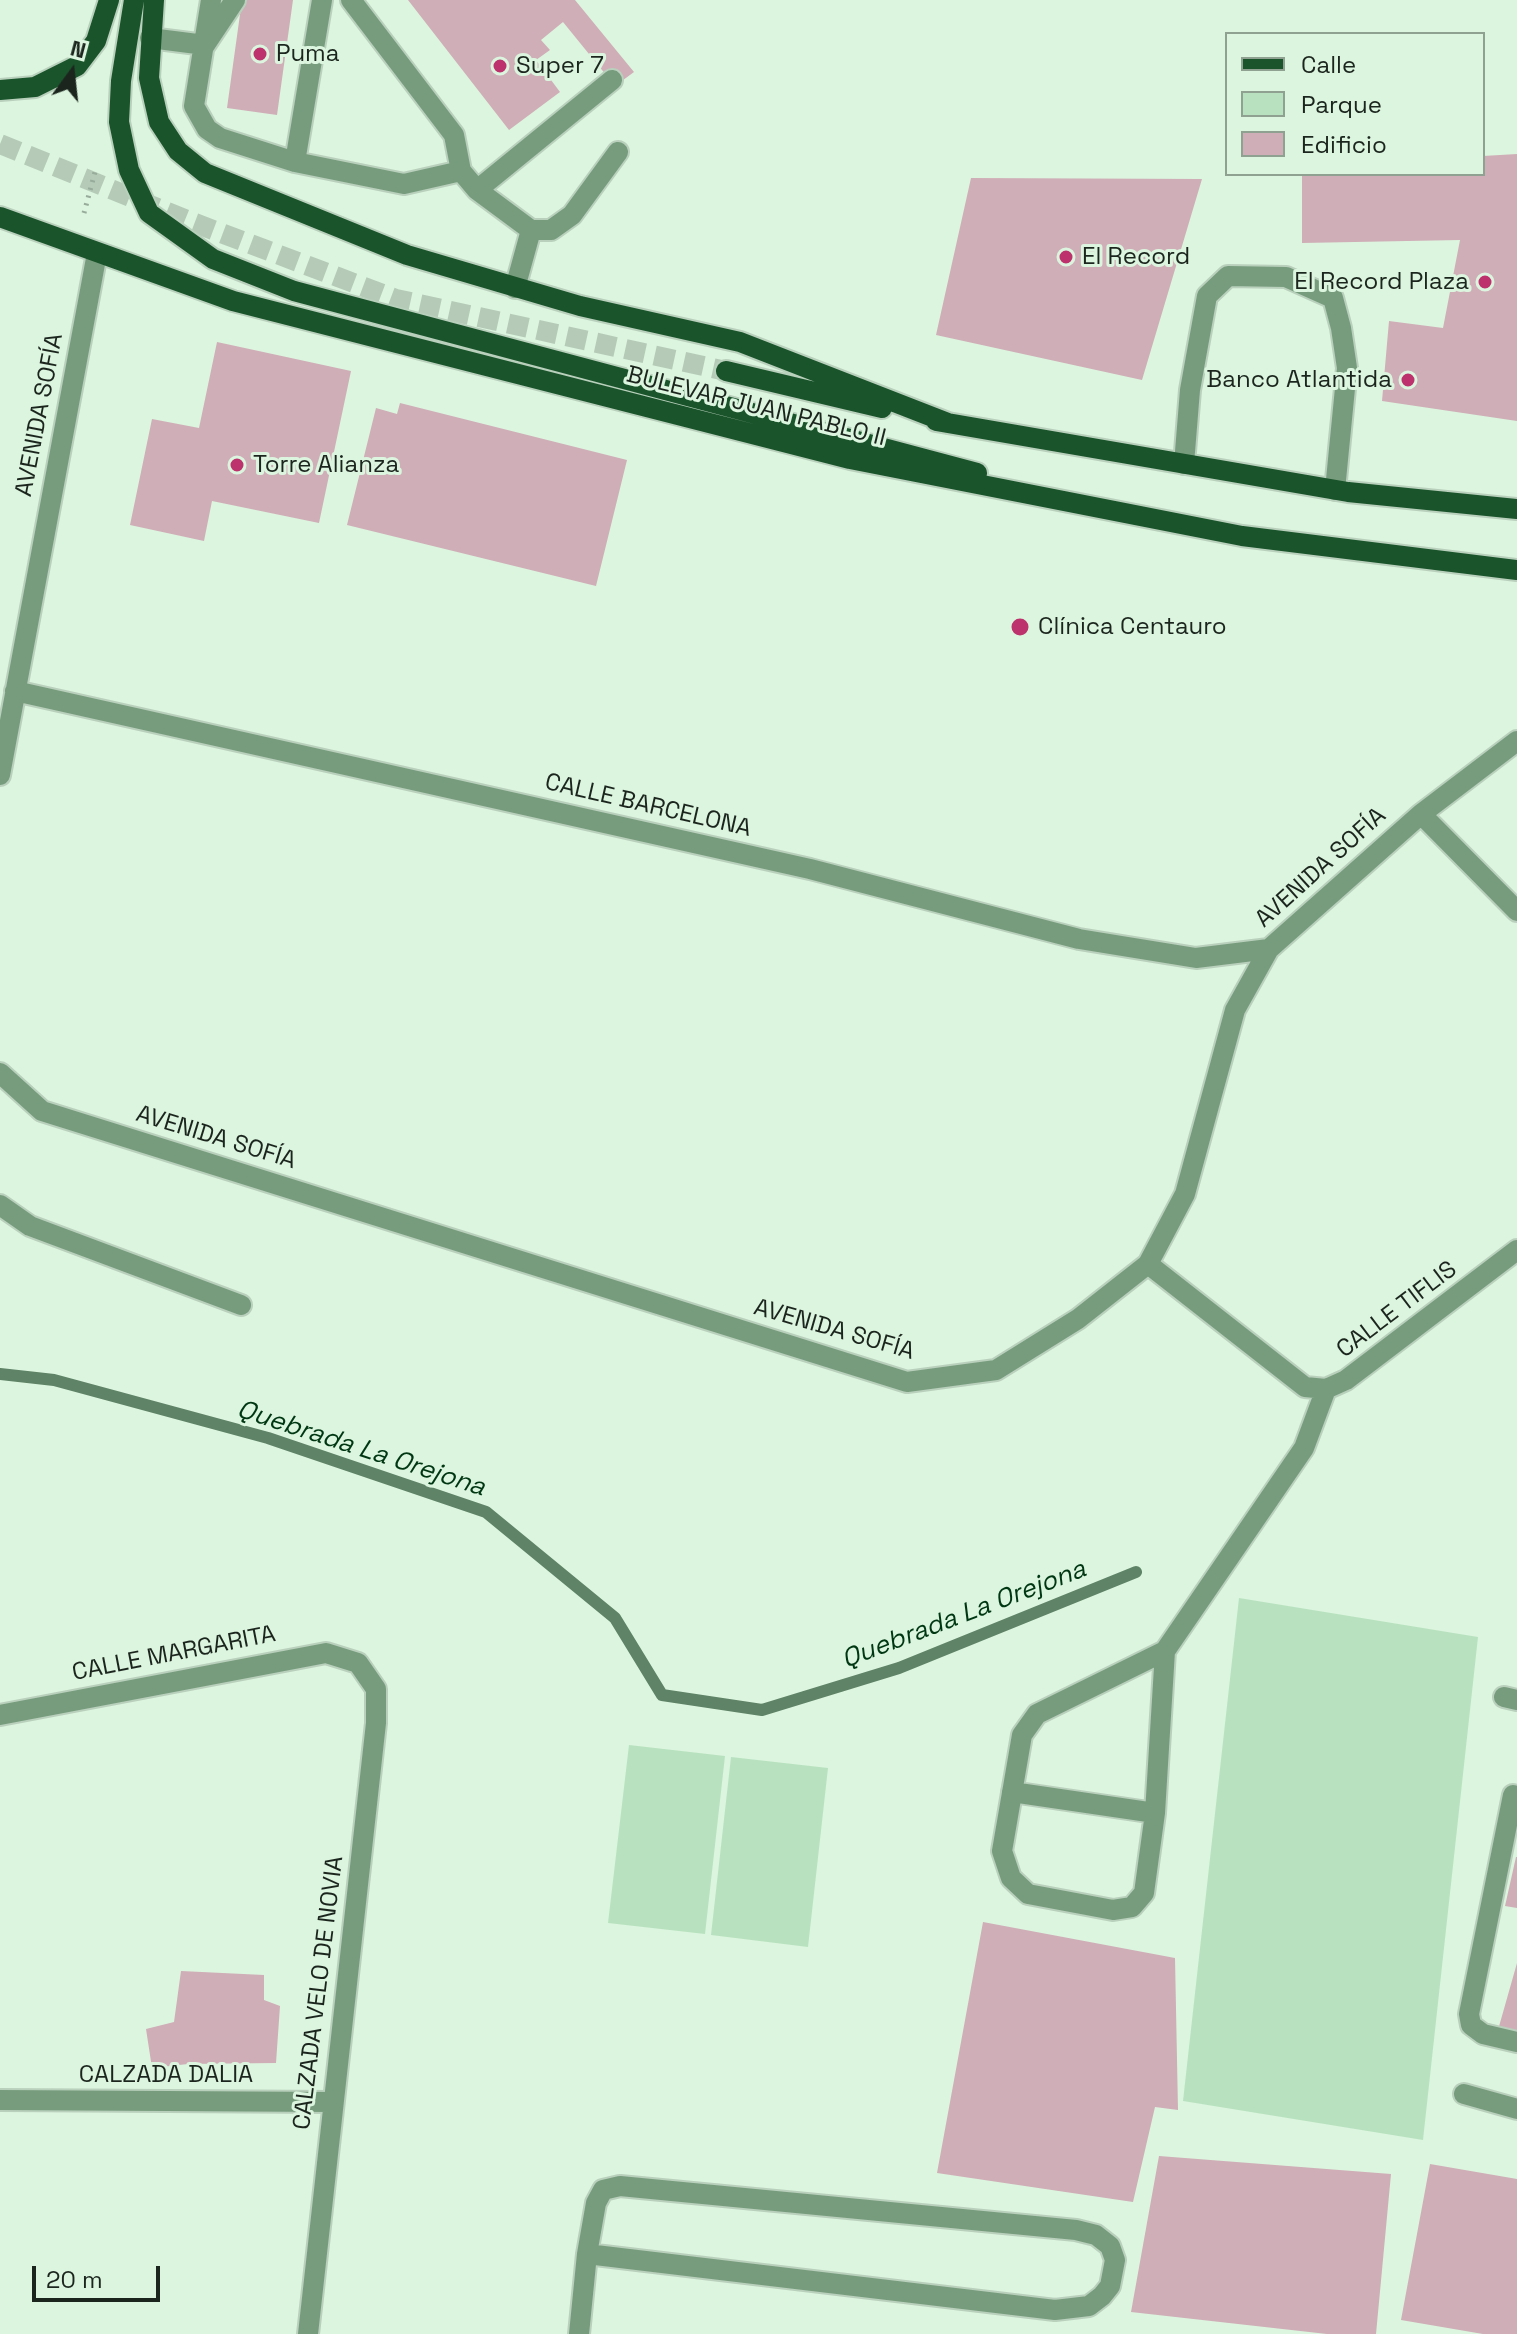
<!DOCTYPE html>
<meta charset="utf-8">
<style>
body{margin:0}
#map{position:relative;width:1517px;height:2334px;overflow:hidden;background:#dcf5df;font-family:"Space Grotesk",sans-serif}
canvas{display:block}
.legend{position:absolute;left:1225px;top:32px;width:260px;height:144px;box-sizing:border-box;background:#dcf5df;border:2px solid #8fa291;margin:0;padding:10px 14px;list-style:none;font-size:24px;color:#1b251d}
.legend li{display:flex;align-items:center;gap:16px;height:40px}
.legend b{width:40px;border:2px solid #8fa291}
.north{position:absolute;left:32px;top:32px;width:80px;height:80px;-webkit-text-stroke:6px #dcf5df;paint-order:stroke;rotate:15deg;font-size:22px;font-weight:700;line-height:32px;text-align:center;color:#1b251d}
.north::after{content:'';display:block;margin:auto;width:28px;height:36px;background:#1b251d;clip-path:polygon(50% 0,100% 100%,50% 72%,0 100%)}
.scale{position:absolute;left:32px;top:2266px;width:128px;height:36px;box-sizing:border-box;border:4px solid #1b251d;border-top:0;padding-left:10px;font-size:24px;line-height:28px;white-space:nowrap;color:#1b251d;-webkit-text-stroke:6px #dcf5df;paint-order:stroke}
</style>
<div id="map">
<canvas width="1517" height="2334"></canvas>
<ul class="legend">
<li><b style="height:10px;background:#1a542b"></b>Calle</li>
<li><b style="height:22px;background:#b8e2bf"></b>Parque</li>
<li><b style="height:22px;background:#cfaeb7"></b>Edificio</li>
</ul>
<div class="north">N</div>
<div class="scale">20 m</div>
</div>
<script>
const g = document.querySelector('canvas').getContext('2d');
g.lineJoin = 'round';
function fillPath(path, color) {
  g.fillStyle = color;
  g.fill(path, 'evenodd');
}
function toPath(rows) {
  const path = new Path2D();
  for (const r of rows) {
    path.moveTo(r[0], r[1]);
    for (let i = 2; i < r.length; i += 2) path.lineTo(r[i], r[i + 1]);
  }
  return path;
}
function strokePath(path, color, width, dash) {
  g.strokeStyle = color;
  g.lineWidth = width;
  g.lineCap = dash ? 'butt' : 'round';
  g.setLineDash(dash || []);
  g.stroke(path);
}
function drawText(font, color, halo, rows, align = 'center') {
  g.font = font + ' "Space Grotesk",sans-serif';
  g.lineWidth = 6;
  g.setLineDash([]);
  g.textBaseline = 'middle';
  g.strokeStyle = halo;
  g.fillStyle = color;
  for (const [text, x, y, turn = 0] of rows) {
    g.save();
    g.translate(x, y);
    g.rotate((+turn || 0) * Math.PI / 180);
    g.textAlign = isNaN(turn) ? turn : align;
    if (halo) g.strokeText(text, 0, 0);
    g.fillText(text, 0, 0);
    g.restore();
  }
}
fillPath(toPath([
 [1239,1598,1478,1637,1423,2140,1183,2101],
 [629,1745,725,1756,705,1934,608,1923],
 [731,1757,828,1768,808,1947,711,1935]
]), '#b8e2bf');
strokePath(toPath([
 [0,1374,54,1380,268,1438,486,1512,615,1618,662,1695,762,1710,899,1668,1136,1572]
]), '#5f8366', 12);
fillPath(toPath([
 [242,0,293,0,277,115,227,108],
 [408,0,575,0,634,72,615,86,563,22,541,40,550,50,536,60,560,92,509,130],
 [1517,154,1517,421,1382,401,1389,321,1443,328,1460,240,1302,243,1302,174,1483,174,1483,156],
 [971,178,1202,179,1142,380,936,335],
 [217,342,351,371,319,523,212,501,204,541,130,525,152,419,199,428],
 [400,403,627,460,596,586,347,525,376,408,397,414],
 [1516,1857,1517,1857,1517,1908,1505,1906],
 [983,1922,1175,1958,1178,2110,1155,2107,1133,2202,937,2173],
 [1517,1963,1517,2033,1498,2030],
 [181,1971,264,1975,264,2000,280,2006,276,2063,188,2064,152,2068,146,2029,174,2022],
 [1159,2156,1391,2174,1376,2334,1327,2334,1131,2312],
 [1430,2164,1517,2179,1517,2334,1483,2334,1401,2320]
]), '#cfaeb7');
strokePath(toPath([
 [0,144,192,222,396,299,726,371]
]), '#b5cbb8', 20, [20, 10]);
const minor = toPath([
 [211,0,194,106,207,129,220,138,295,162,404,184,461,171],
 [351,0,454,135,461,171,477,190,531,230,515,288],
 [150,38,205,45,235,0],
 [295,162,322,0],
 [477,190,612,80],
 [531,230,551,230,572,215,618,152],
 [1184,464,1190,390,1207,296,1228,276,1286,277,1333,298,1341,328,1347,368,1335,490],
 [15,691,810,869,1079,939,1196,958,1269,949],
 [0,775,97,253],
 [1421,814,1517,911],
 [0,1073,42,1111,907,1382,996,1370,1078,1319,1148,1264,1185,1194,1235,1010,1269,949,1421,814,1517,741],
 [0,1205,30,1226,241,1305],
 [1148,1264,1305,1387,1326,1389,1346,1380,1517,1250],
 [1165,1651,1155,1813,1144,1893,1132,1907,1113,1910,1028,1894,1011,1878,1002,1851,1022,1735,1037,1714,1165,1651,1304,1448,1326,1389],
 [1504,1697,1517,1700],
 [0,1715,326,1653,358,1663,376,1689,376,1723,308,2334],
 [1012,1792,1155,1813],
 [1513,1795,1469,2014,1471,2025,1483,2034,1517,2042],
 [1464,2094,1517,2109],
 [0,2100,332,2102],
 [579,2334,587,2254,596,2203,603,2190,620,2186,1076,2230,1096,2235,1110,2246,1115,2260,1110,2286,1102,2296,1089,2306,1055,2310,587,2254]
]);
const major = toPath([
 [134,0,121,81,119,122,129,170,149,213,213,259,294,291,977,473],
 [154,0,149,78,159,122,178,151,205,173,407,255,580,306,740,342,948,423],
 [0,90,35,87,77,66,96,41,109,0],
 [0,217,233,301,850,459,1242,536,1517,570],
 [726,371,882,408],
 [936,421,1348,492,1517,509]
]);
strokePath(minor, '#b9d0bc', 24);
strokePath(major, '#b9d0bc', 24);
strokePath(toPath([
 [84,213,95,172]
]), '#98ac9b', 5, [2, 6]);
strokePath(minor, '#779c7d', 20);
strokePath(major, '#1a542b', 20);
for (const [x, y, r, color] of [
 [260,54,8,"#bd326c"],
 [500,66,8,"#bd326c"],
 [1066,257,8,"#bd326c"],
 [1485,282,8,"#bd326c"],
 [1408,380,8,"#bd326c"],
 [237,465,8,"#bd326c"],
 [1020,627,10,"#bd326c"]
]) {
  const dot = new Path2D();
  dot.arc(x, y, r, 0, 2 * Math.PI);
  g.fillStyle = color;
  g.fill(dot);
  strokePath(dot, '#dcf5df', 3);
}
drawText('24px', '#1b251d', '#dcf5df', [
 ["Puma",276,54],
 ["Super 7",516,66],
 ["El Record",1082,257],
 ["El Record Plaza",1469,282,"right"],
 ["Banco Atlantida",1392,380,"right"],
 ["Torre Alianza",253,465],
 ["Clínica Centauro",1038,627]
], 'left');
drawText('24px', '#1b251d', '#dcf5df', [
 ["BULEVAR JUAN PABLO II",756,407,14],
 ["AVENIDA SOFÍA",40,415,-79],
 ["CALLE BARCELONA",648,806,13],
 ["AVENIDA SOFÍA",1321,868,-42],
 ["AVENIDA SOFÍA",216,1138,17],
 ["CALLE TIFLIS",1397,1310,-37],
 ["AVENIDA SOFÍA",834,1330,16],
 ["CALLE MARGARITA",174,1654,-11],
 ["CALZADA VELO DE NOVIA",319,1993,-83],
 ["CALZADA DALIA",166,2075]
]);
drawText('italic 26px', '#003713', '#dcf5df', [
 ["Quebrada La Orejona",361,1449,18],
 ["Quebrada La Orejona",964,1615,-21]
]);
</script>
